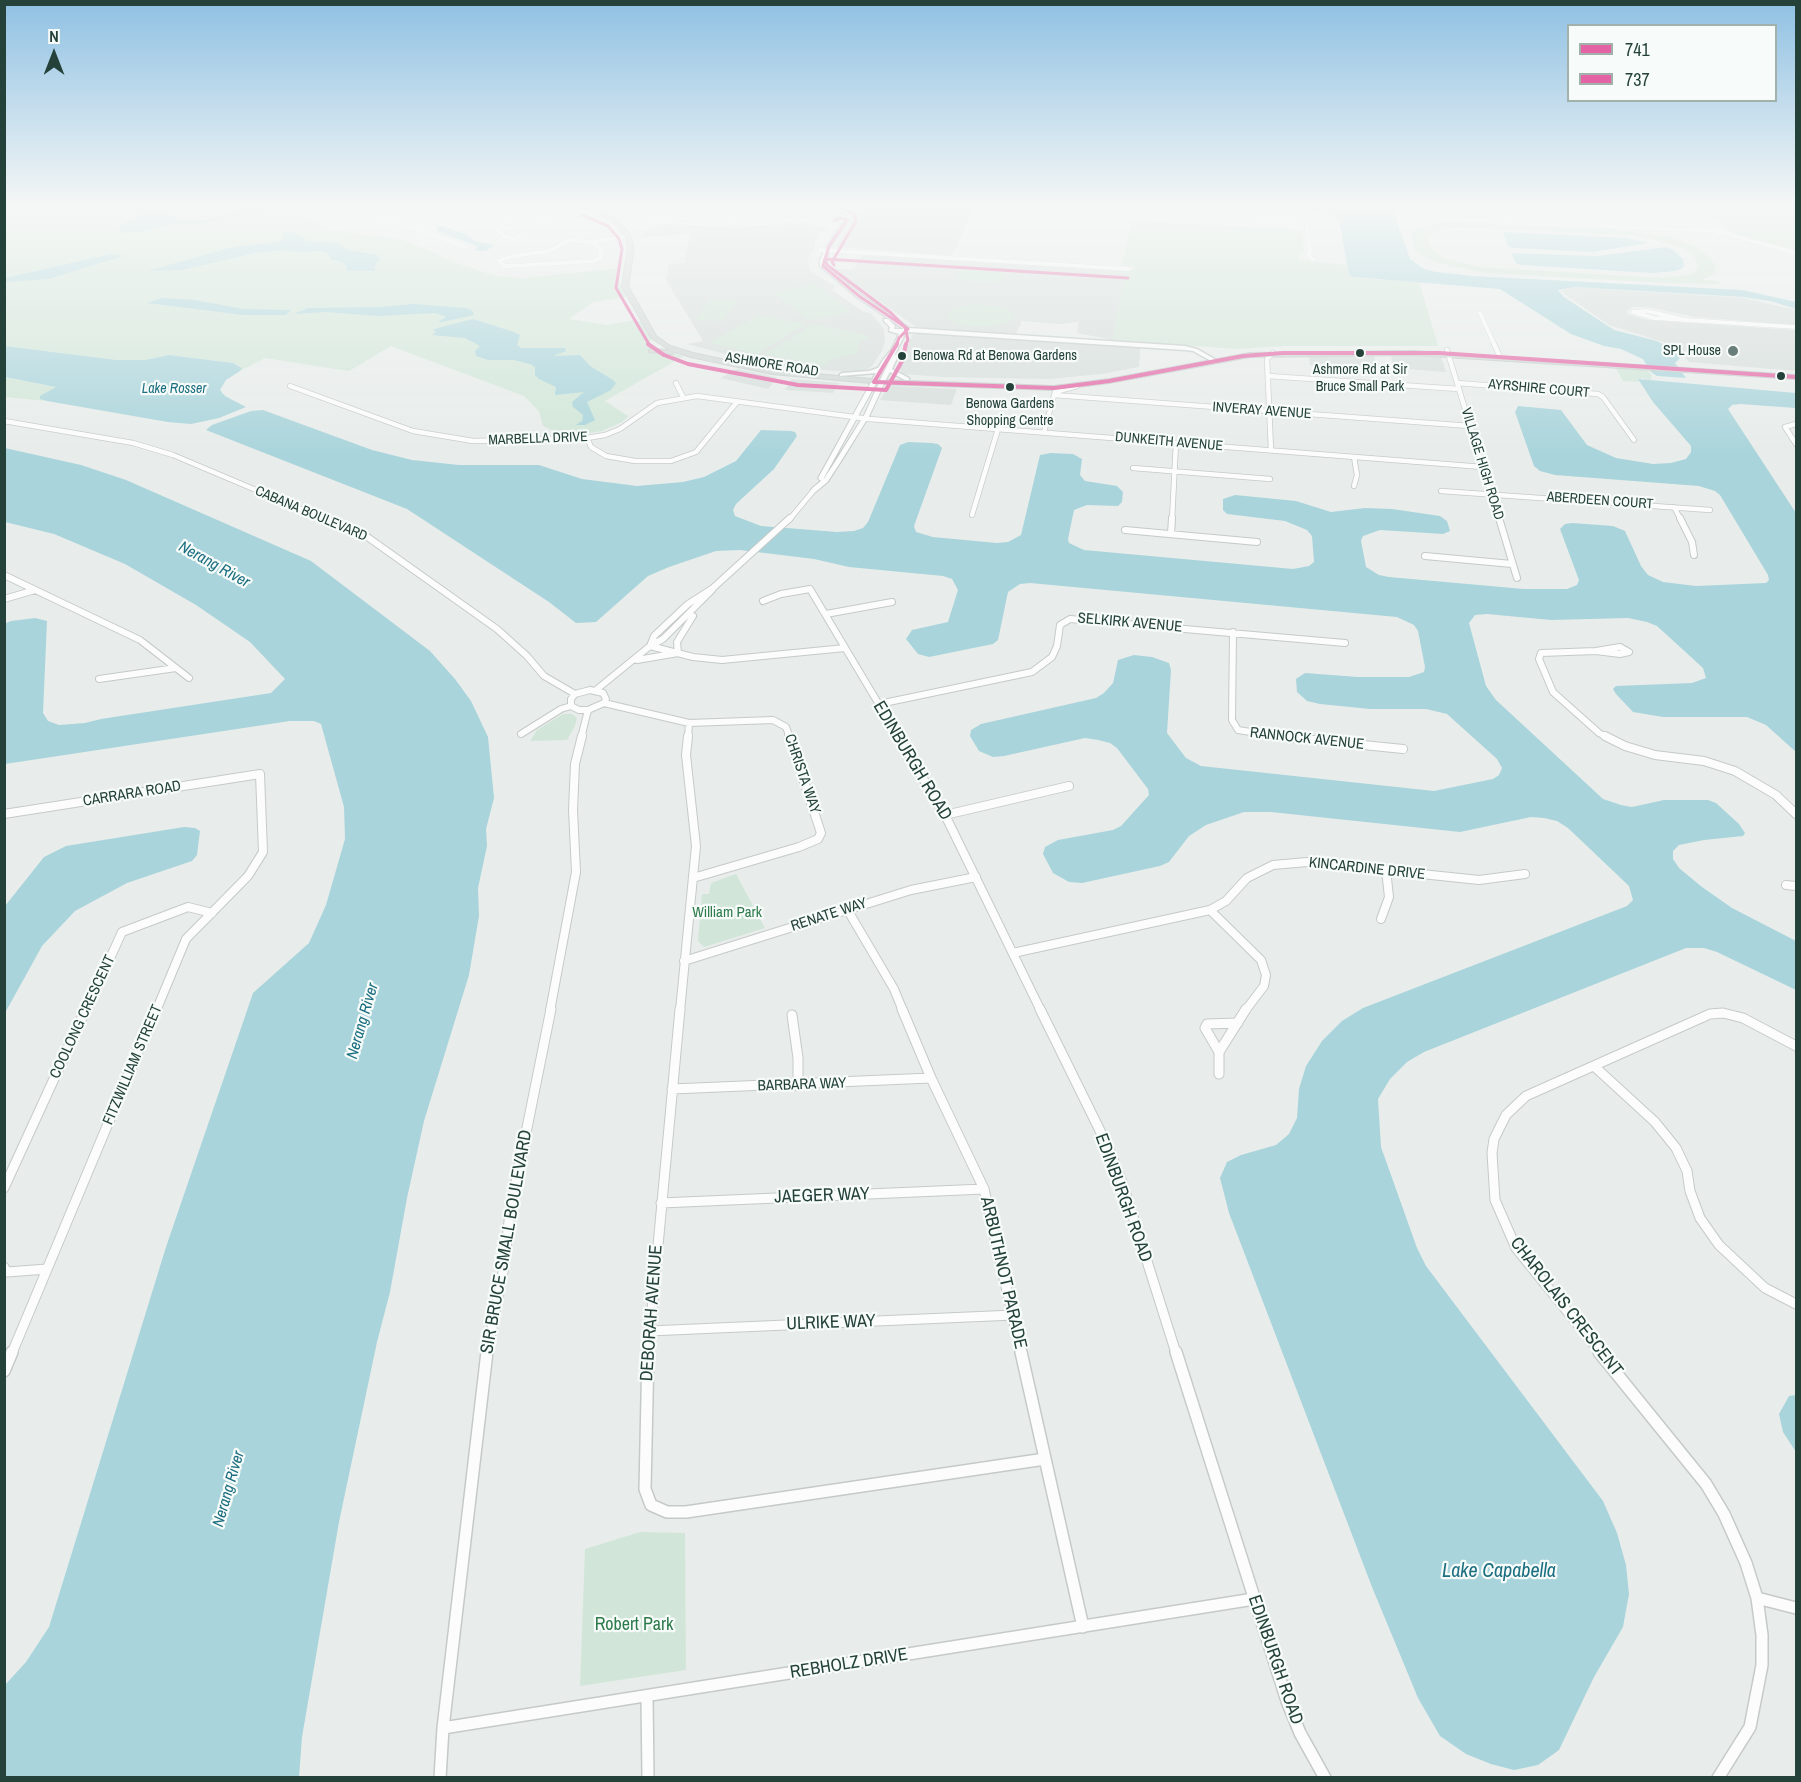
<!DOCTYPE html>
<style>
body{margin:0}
#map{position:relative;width:1801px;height:1782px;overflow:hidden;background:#e8edeb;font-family:"Archivo Narrow",sans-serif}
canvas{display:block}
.frame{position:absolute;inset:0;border:6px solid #24423a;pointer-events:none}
.legend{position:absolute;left:1567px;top:24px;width:210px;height:78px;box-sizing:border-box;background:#f7fbf9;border:2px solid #a3b1ad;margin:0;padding:8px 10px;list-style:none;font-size:18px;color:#24423a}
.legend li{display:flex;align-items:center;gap:12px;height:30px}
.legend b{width:30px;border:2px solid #a3b1ad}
.north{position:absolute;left:24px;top:24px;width:60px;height:60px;-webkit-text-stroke:4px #f7fbf9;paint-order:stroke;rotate:0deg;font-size:16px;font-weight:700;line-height:24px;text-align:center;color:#24423a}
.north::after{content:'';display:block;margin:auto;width:21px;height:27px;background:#24423a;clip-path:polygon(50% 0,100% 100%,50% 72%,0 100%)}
</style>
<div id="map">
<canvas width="1801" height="1782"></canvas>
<div class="frame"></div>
<ul class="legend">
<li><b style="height:8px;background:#e463a4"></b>741</li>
<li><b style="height:8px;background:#e463a4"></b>737</li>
</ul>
<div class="north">N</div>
</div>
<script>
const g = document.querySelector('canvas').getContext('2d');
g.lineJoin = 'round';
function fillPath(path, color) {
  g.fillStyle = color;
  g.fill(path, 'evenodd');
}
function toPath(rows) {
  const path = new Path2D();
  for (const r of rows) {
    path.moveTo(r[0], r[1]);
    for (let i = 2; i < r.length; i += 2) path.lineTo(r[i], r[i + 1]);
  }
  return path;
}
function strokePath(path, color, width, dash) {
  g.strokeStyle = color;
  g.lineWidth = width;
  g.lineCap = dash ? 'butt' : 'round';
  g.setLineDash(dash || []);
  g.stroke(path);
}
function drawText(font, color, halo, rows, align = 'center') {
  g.font = font + ' "Archivo Narrow",sans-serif';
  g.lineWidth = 4.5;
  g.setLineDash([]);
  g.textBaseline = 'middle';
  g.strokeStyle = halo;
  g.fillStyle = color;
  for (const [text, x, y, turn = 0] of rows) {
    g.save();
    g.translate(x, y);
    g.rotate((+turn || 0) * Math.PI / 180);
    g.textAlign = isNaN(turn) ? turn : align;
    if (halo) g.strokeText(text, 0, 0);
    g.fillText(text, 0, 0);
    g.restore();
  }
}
fillPath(toPath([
 [861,207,975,207,952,255,835,247],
 [804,223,826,228,826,231,821,232,814,243,815,248,808,258,810,271,835,286,832,290,864,312,871,313,884,329,885,340,882,351,872,366,865,371,854,372,792,368,759,363,687,344,703,341,666,280,669,264,684,263,690,234,642,237,642,235,648,229,663,224,733,227],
 [862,255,1125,271,1113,340,1077,333,1078,322,1061,324,1022,321,1016,334,916,327,834,269,854,269],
 [1570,287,1744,298,1796,310,1796,325,1695,317,1647,307,1632,307,1626,312,1630,315,1648,320,1796,330,1796,371,1689,362,1677,349,1666,343,1609,325,1560,291],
 [916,333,1140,348,1139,367,1102,374,1049,379,944,377,903,374,899,369,912,335],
 [1309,356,1374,356,1376,367,1310,365],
 [1391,356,1438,356,1441,357,1446,372,1394,368],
 [737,369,775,377,777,378,768,389,721,378],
 [792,379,839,383,833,393,785,390],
 [888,387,893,386,957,389,951,405,880,400]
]), '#d6dedb');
fillPath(toPath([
 [5,207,300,207,303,208,302,216,333,230,404,240,459,264,497,276,523,278,621,268,618,280,626,297,593,302,569,319,607,325,634,320,641,322,651,341,648,342,655,350,684,356,605,401,628,416,622,422,602,431,576,435,559,433,543,426,539,411,524,396,391,346,349,371,265,358,240,371,241,367,233,363,169,355,145,360,117,360,5,346],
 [1623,207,1796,207,1796,251,1738,236,1711,215,1685,216,1628,213],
 [1131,220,1302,230,1304,252,1298,257,1299,260,1348,265,1349,275,1356,278,1419,282,1438,346,1284,346,1238,349,1113,340,1125,271,1135,269,1133,266,1122,266],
 [1451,222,1620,230,1665,236,1694,246,1705,253,1715,264,1716,269,1714,274,1702,280,1718,281,1720,284,1666,283,1484,273,1439,263,1423,256,1414,248,1411,235,1415,230,1439,223],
 [1452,227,1639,236,1682,248,1693,255,1699,267,1692,274,1663,278,1480,267,1448,260,1436,253,1430,246,1428,238,1432,233],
 [962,268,1005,270,1001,283,957,280],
 [815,284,852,312,809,320,773,292],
 [709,300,736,301,723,321,695,320],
 [973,304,1002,307,1011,311,1014,317,1007,323,986,327,962,325,950,319,948,315,953,309],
 [759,315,806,324,757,354,709,343,734,329,740,329,736,328],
 [813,324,870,336,857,344,859,349,855,354,833,359,822,366,764,354,787,340,808,344,789,339],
 [1615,367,1645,369,1652,375,1651,380,1641,378,1639,382,1623,381],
 [4,377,56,387,40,399,47,401,5,397],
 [563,714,572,714,577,718,575,726,567,740,530,741,537,730],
 [736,874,765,928,704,947,698,941,702,894,709,894,711,883],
 [640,1532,685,1533,686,1670,580,1686,585,1549]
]), '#d1e6d8');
fillPath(toPath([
 [107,207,146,207,165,212,176,219,197,221,208,219,212,216,236,214,245,207,258,207,264,213,243,214,220,221,193,225,171,224,144,231,121,233,119,232,121,224,138,218,142,213],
 [1299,207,1392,207,1410,259,1424,269,1436,272,1473,276,1742,290,1796,302,1796,309,1770,301,1743,297,1574,287,1558,290,1564,297,1614,330,1657,341,1671,348,1680,358,1675,363,1686,378,1657,376,1651,372,1643,359,1621,349,1604,346,1571,334,1500,289,1353,277,1349,275,1339,220,1330,215],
 [441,226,466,234,474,241,494,245,486,251,476,251,477,246,437,231,439,230,436,227],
 [287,232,295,233,307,241,338,243,348,250,378,255,380,259,374,267,376,271,347,271,345,263,331,259,328,254,322,251,297,252,284,250,255,253,182,270,148,271,229,248,276,242,283,240,283,233],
 [1503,232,1626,238,1649,243,1592,252,1513,248,1508,246],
 [1666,247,1673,250,1682,258,1684,263,1683,268,1675,271,1653,273,1521,265,1516,263,1511,253,1597,256],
 [111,254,123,256,49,279,5,282,5,278],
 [162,298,195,300,243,309,291,310,286,315,243,315,147,303],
 [413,304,466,308,472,310,474,315,442,322,438,322,446,317,435,313,377,316,326,312,294,314,308,308,380,307],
 [473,319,514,332,520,335,517,345,521,348,565,348,566,351,553,356,580,355,590,366,613,380,616,383,611,390,587,402,595,420,585,425,576,425,582,421,583,415,573,407,572,402,584,392,555,395,556,387,539,379,535,375,535,367,530,364,514,360,488,360,476,356,475,351,480,346,465,338,432,335,436,332,433,330,438,328],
 [5,346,117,360,145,360,169,355,233,363,242,368,240,371,226,380,220,390,225,396,246,407,219,418,191,424,168,422,47,401,40,399,40,396,56,387,5,377],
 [1638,379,1796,393,1796,408,1740,404,1732,405,1728,409,1796,513,1796,752,1766,725,1747,717,1663,717,1633,712,1616,694,1613,689,1616,686,1692,683,1706,678,1703,668,1657,626,1647,622,1628,618,1551,620,1487,614,1475,615,1469,623,1486,686,1496,700,1603,799,1621,805,1632,807,1664,800,1708,800,1716,803,1739,824,1745,833,1743,836,1704,840,1679,845,1673,851,1673,859,1679,868,1702,887,1732,908,1796,941,1796,990,1717,952,1704,948,1686,948,1424,1052,1407,1062,1390,1079,1378,1099,1381,1147,1417,1248,1426,1266,1603,1501,1617,1533,1626,1565,1629,1594,1623,1627,1594,1677,1559,1750,1538,1765,1514,1770,1491,1764,1466,1754,1440,1736,1418,1698,1372,1587,1229,1213,1220,1178,1227,1162,1241,1155,1276,1145,1289,1134,1297,1118,1299,1089,1306,1066,1322,1041,1342,1021,1363,1008,1627,906,1633,900,1629,886,1568,828,1557,821,1544,818,1531,817,1460,832,1271,812,1244,812,1206,825,1189,836,1169,862,1160,866,1082,883,1069,882,1053,873,1043,854,1045,847,1058,840,1113,830,1121,826,1149,795,1148,789,1117,748,1110,743,1098,740,1085,738,1004,756,993,757,979,751,970,736,971,730,981,724,1096,698,1104,693,1113,683,1118,660,1134,655,1152,657,1169,663,1171,670,1167,733,1186,758,1201,766,1434,791,1493,779,1499,775,1502,768,1497,759,1447,714,1426,709,1370,709,1320,704,1307,701,1297,692,1296,679,1305,673,1358,677,1409,677,1424,672,1425,667,1418,631,1414,625,1397,617,1030,583,1020,584,1008,592,998,640,993,644,929,657,918,654,906,639,912,630,948,622,958,590,952,579,943,576,849,567,814,559,740,550,716,551,669,567,648,576,596,622,576,623,549,602,407,509,206,430,212,425,251,411,263,410,372,450,412,460,459,465,539,465,582,479,637,486,683,482,704,477,736,461,761,430,791,431,795,432,797,436,774,469,736,504,733,510,735,516,761,526,837,532,854,531,863,528,868,522,900,445,908,442,932,443,938,444,942,448,914,526,916,532,933,537,997,543,1008,542,1021,535,1040,455,1051,453,1073,454,1082,459,1080,475,1085,481,1117,486,1123,492,1122,502,1118,506,1087,505,1074,510,1068,539,1069,543,1084,550,1293,569,1309,566,1314,562,1312,536,1307,530,1285,521,1227,514,1223,510,1223,499,1235,495,1296,501,1331,512,1365,508,1392,509,1440,516,1447,521,1450,531,1443,534,1380,530,1363,536,1361,541,1366,567,1379,575,1389,577,1524,589,1567,589,1577,585,1579,580,1560,529,1565,524,1572,523,1613,526,1625,531,1641,566,1648,575,1663,582,1696,586,1766,583,1769,580,1768,575,1720,495,1715,491,1699,486,1555,475,1540,471,1534,466,1515,412,1518,406,1561,410,1587,445,1616,458,1653,464,1671,463,1686,459,1691,452,1691,446,1653,402],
 [5,448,81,465,126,480,311,561,430,651,455,679,471,701,488,737,494,798,486,829,487,846,478,888,479,916,469,975,424,1121,407,1198,390,1292,377,1342,339,1522,302,1737,299,1777,5,1777,5,1685,26,1662,49,1627,166,1247,253,993,309,943,326,905,345,839,344,807,321,724,314,721,290,721,5,764,4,624,11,621,35,618,47,621,43,713,48,721,59,725,85,723,101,719,271,693,285,679,250,642,196,605,125,564,54,534,5,522],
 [184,827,195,828,200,831,197,855,192,861,127,883,75,911,42,946,5,1013,5,906,44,857,66,846],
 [1796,1395,1796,1452,1783,1432,1779,1414,1789,1396]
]), '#a9d4db');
const minorFar5 = toPath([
 [358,207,353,210,354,212,389,219,465,247],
 [402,207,428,209],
 [1124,207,1306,219,1310,252,1308,255,1314,260],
 [1699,207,1720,231],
 [477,213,506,223,532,218,570,216,594,210],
 [645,216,729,222,834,220],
 [1417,218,1719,231,1729,234,1715,232],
 [747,222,749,207],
 [503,223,498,230,503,236,515,239,520,236],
 [1727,234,1796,253],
 [568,240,591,242,601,249,600,258,594,261,511,266,504,266,499,261,512,256,550,251,568,240],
 [591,242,628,236],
 [820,250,1129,269],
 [1480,313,1495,346],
 [1681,319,1647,311,1633,312,1654,318,1796,327]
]);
const minorFar4 = toPath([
 [1494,344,1500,357],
 [1447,350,1499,520],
 [1268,376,1459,389],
 [676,383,683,397],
 [1457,383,1598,394,1603,397,1634,440],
 [290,386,413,431,473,441,587,438,605,435,620,429,657,403,697,396,869,419,1483,467],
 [1054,395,1470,426],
 [4,421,133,443,173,455,327,520],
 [1796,424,1785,427,1796,444],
 [1044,432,1055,392,1077,386],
 [587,438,591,447,606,456,635,461,671,461,696,452,737,402],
 [1271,450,1267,359,1273,353],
 [1354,457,1357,475,1354,486],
 [1133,468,1270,479],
 [1441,491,1710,510],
 [1674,507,1681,520],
 [972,515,998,429],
 [789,520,814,490],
 [1172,520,1176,443]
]);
const minorFar3 = toPath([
 [324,518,366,536,497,629,527,656,544,676,575,694],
 [1499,518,1517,578],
 [1680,518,1692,542,1694,555],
 [1125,530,1257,542],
 [1171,534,1172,518],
 [1425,556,1512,564],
 [4,575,140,640,189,678],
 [4,599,35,590],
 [763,601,781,594,810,589,899,738],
 [826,614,892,602],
 [1233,632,1232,720,1238,730,1289,738],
 [650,646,654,636,688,604,713,588,790,518],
 [650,646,693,657,722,660,845,648],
 [1620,647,1629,652,1620,654,1596,651,1620,647],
 [1596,651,1541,653,1539,659,1553,692,1599,733,1608,738],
 [637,660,678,653,677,642,693,616],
 [99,679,176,668],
 [590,690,603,693,606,699,604,703,588,710,579,710,571,706,571,699,575,694,590,690],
 [596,690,650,646,663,639,712,590],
 [604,703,689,723,773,720,786,727,790,738],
 [879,704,1032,672,1052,657,1057,646,1060,625,1070,619,1345,643],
 [521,734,561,709,571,706],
 [581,738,588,710],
 [688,738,689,723]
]);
const minorFar2 = toPath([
 [898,736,948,821,1041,1011],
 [1274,736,1403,749],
 [1605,736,1625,746,1655,755,1704,761,1735,771,1776,795,1796,814],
 [4,814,260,774,263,852,248,876,186,939,156,1011],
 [945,815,1069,786],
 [693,878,799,847,818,839,821,833,789,736],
 [1786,885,1796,886],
 [847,909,894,989,903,1011],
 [1210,910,1261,960,1266,975,1264,986,1245,1011],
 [1381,919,1389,897,1386,870],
 [1013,953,1210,910,1226,901,1247,878,1273,865,1307,862,1479,880,1525,874],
 [684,961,911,890,976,877],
 [86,1011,122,932,188,907,212,913],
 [550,1011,576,872,573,810,575,764,582,736],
 [680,1011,696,846,686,755,688,736]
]);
const minorFar1 = toPath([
 [902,1009,931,1078,984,1189,1021,1353],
 [1040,1009,1109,1149,1122,1182,1176,1353],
 [792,1015,798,1058,798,1086],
 [1219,1052,1205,1028,1207,1024,1238,1023],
 [1595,1067,1655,1122,1676,1148,1687,1171,1690,1191,1700,1218,1719,1245,1765,1288,1796,1304],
 [1219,1074,1219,1052,1246,1009],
 [672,1089,931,1078],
 [4,1188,86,1009],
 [661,1203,984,1189],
 [4,1267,7,1272,47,1269],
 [649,1331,1014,1315],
 [12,1353,156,1009],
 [487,1353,504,1267,510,1212,551,1009],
 [648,1353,680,1009],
 [1601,1353,1516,1248,1495,1200,1492,1153,1494,1139,1506,1115,1526,1096,1710,1014,1723,1013,1743,1018,1796,1046]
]);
const minor = toPath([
 [648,1352,645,1489,651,1505,667,1512,686,1512,1045,1459],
 [1021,1352,1083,1627],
 [1176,1352,1287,1701,1300,1733,1325,1778],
 [1599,1352,1706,1484,1724,1514,1746,1563,1757,1598,1762,1635,1762,1665,1750,1727,1718,1778],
 [4,1371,12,1352],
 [1757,1598,1796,1608],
 [647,1696,648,1778],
 [443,1728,1254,1599],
 [440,1778,443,1728,487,1352]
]);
const tertiary = toPath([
 [821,478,874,382],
 [814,490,826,480,839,460,867,415,882,382]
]);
const secondary = toPath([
 [850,207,854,207,844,217,849,220,831,246,826,260,826,266,861,295,909,328,1185,346,1197,349,1218,361,1213,362,1193,351,1185,350,908,332,906,332,895,354,897,358,892,369,909,378,909,380,905,380,890,372,884,383,880,383,879,382,891,358,876,383,871,382,876,373,840,376,840,374,842,373,869,371,878,368,883,360,892,349,899,334,889,331,890,327,884,321,884,319,888,319,895,326,894,329,904,329,857,297,820,266,820,260,827,246,843,222,832,221,833,218,839,217,850,207]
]);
const primary = toPath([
 [583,207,590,207,615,218,630,234,634,248,628,286,656,336,670,346,693,353,772,370,882,380,1054,386,1109,379,1250,353,1413,351,1796,375,1796,379,1413,355,1250,357,1109,383,1054,390,882,384,772,374,691,357,675,352,672,354,649,352,649,350,651,349,670,350,651,338,622,286,628,248,624,234,611,220,583,207]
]);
strokePath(minorFar5, '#c5cac8', 4.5);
strokePath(minorFar4, '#c5cac8', 6);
strokePath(minorFar3, '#c5cac8', 8);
strokePath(minorFar2, '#c5cac8', 10);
strokePath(minorFar1, '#c5cac8', 11);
strokePath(minor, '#c5cac8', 14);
strokePath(tertiary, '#c5cac8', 7);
strokePath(secondary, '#c3cbc8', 3);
strokePath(primary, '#c3ccc9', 2);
strokePath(minorFar5, '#fcfcfc', 4);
strokePath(minorFar4, '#fcfcfc', 4.5);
strokePath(minorFar3, '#fcfcfc', 6);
strokePath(minorFar2, '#fcfcfc', 8);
strokePath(minorFar1, '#fcfcfc', 9);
strokePath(minor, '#fcfcfc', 11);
strokePath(tertiary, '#fcfcfc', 5);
fillPath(secondary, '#fcfcfc');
fillPath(primary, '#cfd7d5');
strokePath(toPath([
 [834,220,841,218,847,220,829,246,823,266,859,296,908,329,899,338,896,346]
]), '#e463a4', 3);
strokePath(toPath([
 [897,344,874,382,1054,388,1109,381,1243,356,1283,353,1439,353,1796,377]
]), '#e463a4', 4);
strokePath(toPath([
 [582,215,608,226,619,239,622,249,616,288,650,346],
 [834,265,832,262,856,221,854,214,844,209],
 [905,346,908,340,905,327,890,312,827,265,825,259,1128,278]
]), '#e463a4', 3);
strokePath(toPath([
 [648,344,664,355,688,364,798,385,886,390,902,361,906,344]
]), '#e463a4', 4);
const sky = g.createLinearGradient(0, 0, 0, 456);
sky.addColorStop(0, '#8fc1e3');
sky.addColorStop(0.45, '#f5f7f6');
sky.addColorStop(1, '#f5f7f600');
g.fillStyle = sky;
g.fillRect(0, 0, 1801, 456);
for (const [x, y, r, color] of [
 [1733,351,6,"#697e78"],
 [1360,353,5,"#24423a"],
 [902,356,5,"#24423a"],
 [1781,376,5,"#24423a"],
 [1010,387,5,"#24423a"]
]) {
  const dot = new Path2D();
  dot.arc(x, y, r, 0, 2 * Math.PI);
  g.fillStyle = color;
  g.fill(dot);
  strokePath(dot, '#f7fbf9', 2);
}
drawText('14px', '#24423a', '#f7fbf9', [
 ["SPL House",1721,351]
], 'right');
drawText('14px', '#24423a', '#f7fbf9', [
 ["Benowa Rd at Benowa Gardens",913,356,"left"],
 ["Ashmore Rd at Sir",1360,370],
 ["Bruce Small Park",1360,387],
 ["Benowa Gardens",1010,404],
 ["Shopping Centre",1010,421]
]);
drawText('14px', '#24423a', '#f7fbf9', [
 ["ASHMORE ROAD",772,365,9],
 ["AYRSHIRE COURT",1539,389,5],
 ["INVERAY AVENUE",1262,411,4],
 ["MARBELLA DRIVE",538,439,-2],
 ["DUNKEITH AVENUE",1169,442,5],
 ["VILLAGE HIGH ROAD",1482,464,73],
 ["ABERDEEN COURT",1600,501,4],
 ["CABANA BOULEVARD",311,514,23]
]);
drawText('italic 14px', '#1c6f80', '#f7fbf9', [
 ["Lake Rosser",174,389]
]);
drawText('15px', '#24423a', '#f7fbf9', [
 ["SELKIRK AVENUE",1130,623,5],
 ["RANNOCK AVENUE",1307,739,6],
 ["CHRISTA WAY",802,774,71],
 ["CARRARA ROAD",132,794,-9],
 ["KINCARDINE DRIVE",1367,869,6],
 ["RENATE WAY",829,915,-18],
 ["COOLONG CRESCENT",83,1017,-65],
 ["FITZWILLIAM STREET",133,1065,-67],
 ["BARBARA WAY",802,1085,-2]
]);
drawText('15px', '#2d7a4b', '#f7fbf9', [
 ["William Park",727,913]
]);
drawText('italic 16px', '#1c6f80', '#f7fbf9', [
 ["Nerang River",214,565,29],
 ["Nerang River",363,1021,-74],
 ["Nerang River",229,1489,-74]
]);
drawText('18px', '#24423a', '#f7fbf9', [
 ["EDINBURGH ROAD",912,761,59],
 ["JAEGER WAY",822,1196,-2],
 ["EDINBURGH ROAD",1123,1198,70],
 ["SIR BRUCE SMALL BOULEVARD",507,1242,-80],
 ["ARBUTHNOT PARADE",1003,1273,77],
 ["CHAROLAIS CRESCENT",1566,1307,52],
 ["DEBORAH AVENUE",652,1313,-86],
 ["ULRIKE WAY",831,1323,-2],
 ["EDINBURGH ROAD",1275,1660,71],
 ["REBHOLZ DRIVE",849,1664,-9]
]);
drawText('18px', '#2d7a4b', '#f7fbf9', [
 ["Robert Park",634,1625]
]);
drawText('italic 20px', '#1c6f80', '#f7fbf9', [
 ["Lake Capabella",1499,1572]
]);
</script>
